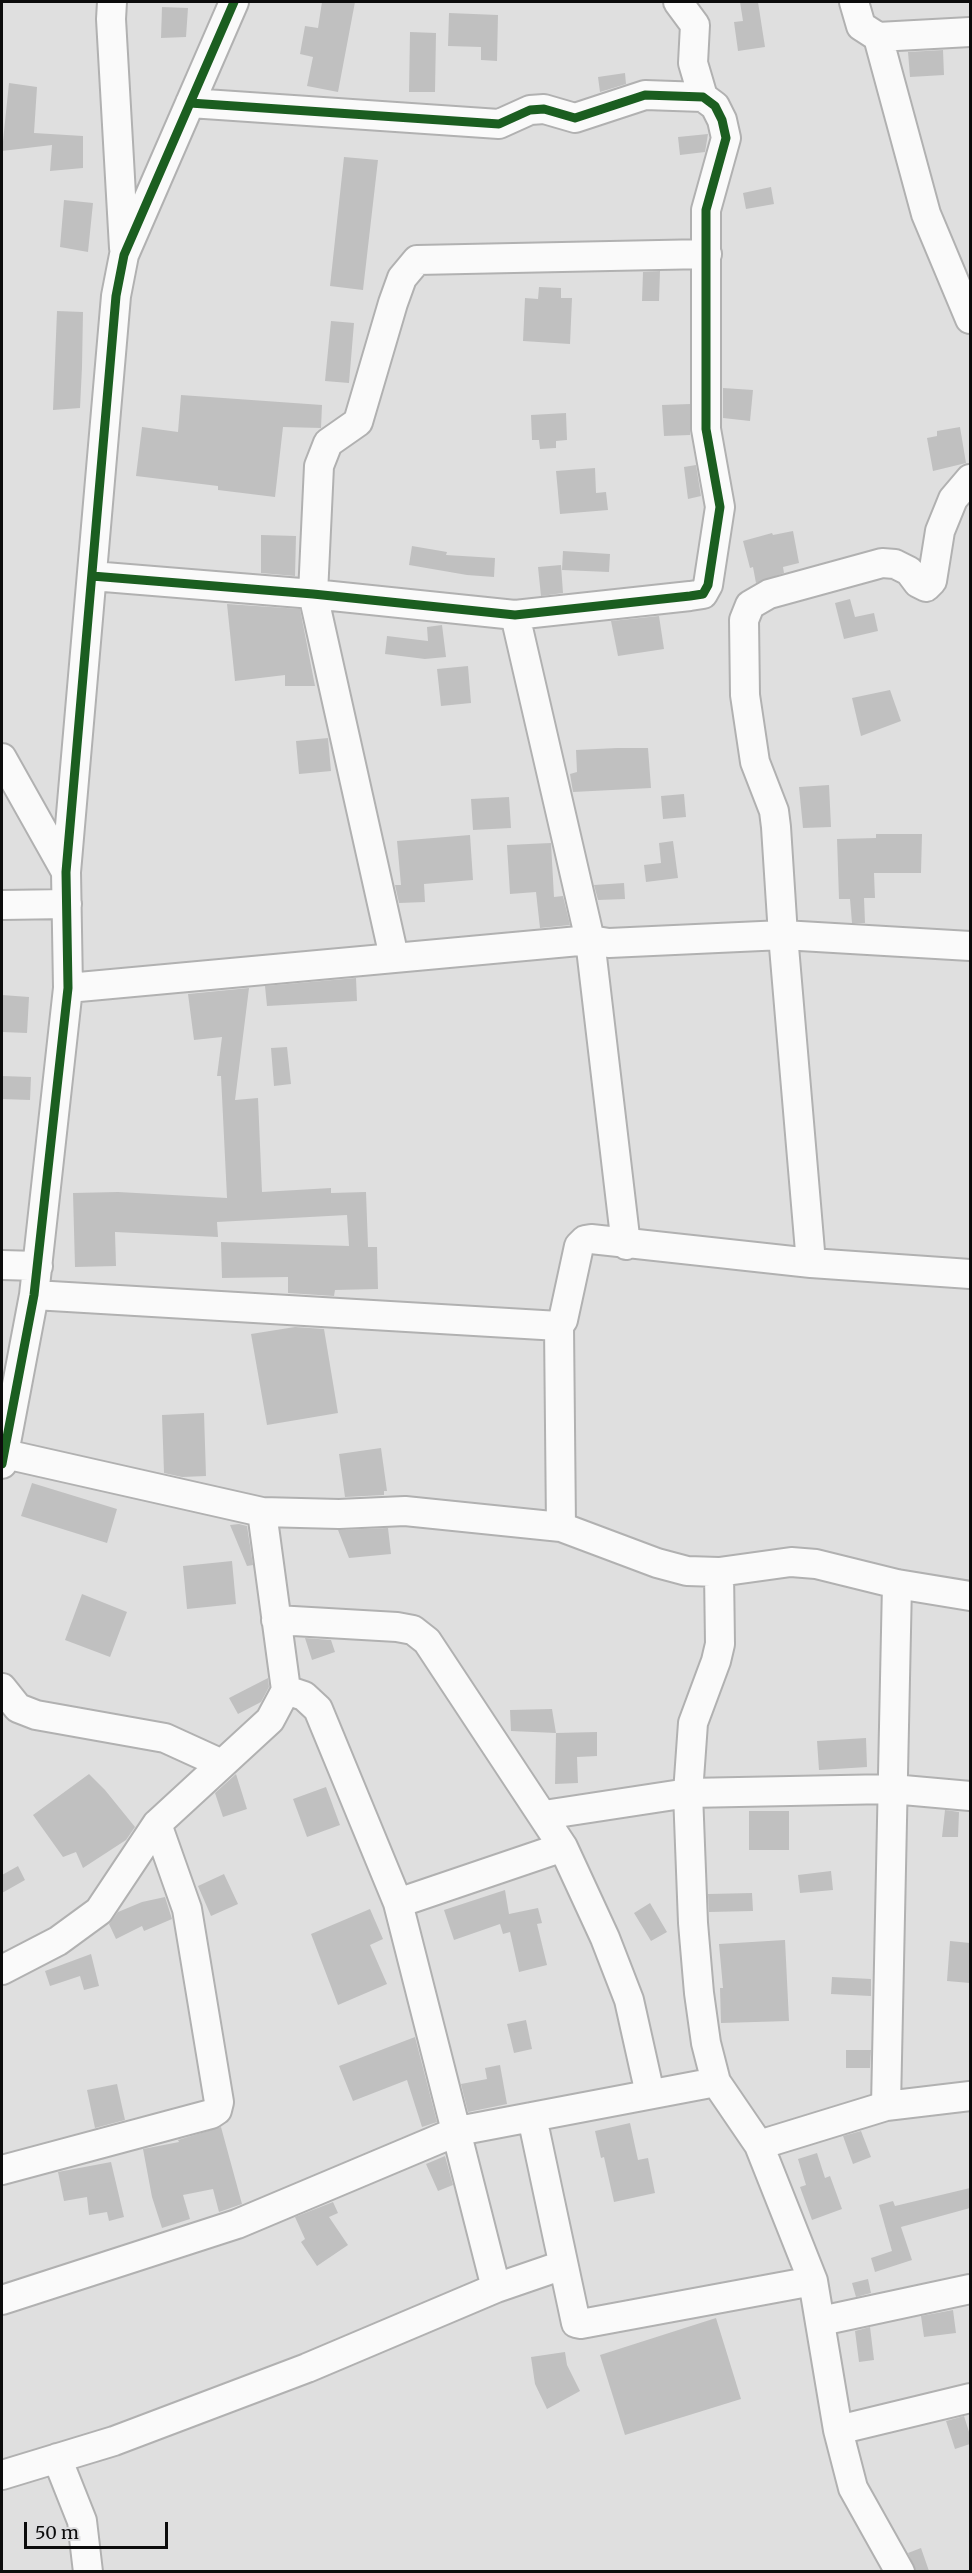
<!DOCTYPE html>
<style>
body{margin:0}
#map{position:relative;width:972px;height:2573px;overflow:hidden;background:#dfdfdf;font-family:Merriweather,serif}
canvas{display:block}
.frame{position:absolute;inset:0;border:3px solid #0c0c0c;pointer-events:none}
.scale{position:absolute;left:24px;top:2522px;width:144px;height:27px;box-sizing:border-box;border:3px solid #0c0c0c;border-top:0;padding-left:8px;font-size:18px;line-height:21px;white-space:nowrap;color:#0c0c0c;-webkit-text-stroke:4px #dedee0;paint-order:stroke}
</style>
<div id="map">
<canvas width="972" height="2573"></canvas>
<div class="frame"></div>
<div class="scale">50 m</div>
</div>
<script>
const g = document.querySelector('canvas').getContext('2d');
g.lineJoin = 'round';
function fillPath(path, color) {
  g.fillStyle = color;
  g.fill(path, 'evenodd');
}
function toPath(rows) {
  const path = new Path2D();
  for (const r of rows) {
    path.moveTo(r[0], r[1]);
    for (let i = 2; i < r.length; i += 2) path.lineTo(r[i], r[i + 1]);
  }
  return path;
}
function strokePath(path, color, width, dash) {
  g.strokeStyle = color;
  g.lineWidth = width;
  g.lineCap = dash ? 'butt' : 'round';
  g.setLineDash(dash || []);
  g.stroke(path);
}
fillPath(toPath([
 [322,2,355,2,338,92,307,86,313,57,300,54,305,26,318,28],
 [740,2,758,2,765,47,738,51,734,22,743,21],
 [162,7,188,8,186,37,161,38],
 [449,13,498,15,497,61,481,60,481,47,448,46],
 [410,32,436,33,435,92,409,92],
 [943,50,944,75,910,77,908,52],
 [625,73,626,84,600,92,598,77],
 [9,83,37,87,34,133,83,136,83,168,50,171,52,145,2,151],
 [708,134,705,152,680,155,678,137],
 [344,157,378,160,363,290,330,286],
 [771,187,774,204,746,209,743,193],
 [64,200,93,203,88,252,60,247],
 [660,271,659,301,642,301,643,272],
 [539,287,561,288,561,298,572,298,570,344,523,341,525,298,538,299],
 [57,311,83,312,82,367,80,408,53,410],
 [331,321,354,323,349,383,325,381],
 [723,388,753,390,750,421,723,418],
 [181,395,322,405,321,428,283,427,275,497,218,490,218,486,136,476,142,427,178,432],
 [690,404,690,435,664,436,662,405],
 [566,413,567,440,556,441,556,448,540,449,539,440,532,440,531,415],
 [960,427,966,463,933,471,927,438,937,436,937,431],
 [696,465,701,496,688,499,684,467],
 [595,468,596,493,606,492,608,510,560,514,556,471],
 [793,531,799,563,783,567,784,573,756,583,753,567,750,568,743,541,772,533,773,535],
 [261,535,296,536,295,576,261,573],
 [412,546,447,552,446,555,495,558,494,577,467,575,409,565],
 [563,551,610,554,609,572,562,570],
 [561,565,563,593,541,596,538,567],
 [850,599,855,617,874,613,878,631,844,639,835,603],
 [227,604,300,609,315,686,285,686,285,675,235,681],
 [659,616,664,649,618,656,611,621],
 [442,625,446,657,425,659,385,654,387,636,428,641,427,627],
 [468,666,471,703,441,706,437,669],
 [890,690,901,721,861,736,852,698],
 [328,738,331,771,299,774,296,741],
 [617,748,648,748,651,788,573,792,570,774,577,772,576,750],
 [829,785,831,827,803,828,799,787],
 [684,794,686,817,663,819,661,796],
 [509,797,511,828,473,830,471,799],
 [876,834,922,834,921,873,874,873,875,898,864,898,865,923,852,923,850,899,839,899,837,839,876,838],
 [470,835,473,880,424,884,425,902,399,903,395,885,401,885,397,841],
 [673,841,678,878,646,882,644,865,661,863,659,843],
 [551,843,554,897,563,896,570,925,540,928,536,892,510,894,507,845],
 [624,883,625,899,598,900,594,885],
 [356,978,357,1001,267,1006,265,986],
 [249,988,235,1100,258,1098,262,1192,331,1188,331,1193,366,1192,368,1247,377,1247,378,1289,335,1290,334,1296,288,1293,288,1277,222,1278,221,1242,349,1246,347,1215,217,1222,218,1237,115,1232,116,1266,75,1267,73,1193,118,1192,227,1198,221,1076,217,1076,222,1037,194,1040,188,994],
 [2,995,29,997,27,1033,2,1032],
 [287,1047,291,1084,274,1086,271,1048],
 [2,1076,31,1077,30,1100,2,1099],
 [295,1327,324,1329,338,1413,267,1425,251,1334],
 [204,1413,206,1476,182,1477,164,1473,162,1415],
 [381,1448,387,1491,384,1491,384,1495,345,1497,339,1454],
 [32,1483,117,1509,107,1543,21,1516],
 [239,1524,247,1526,253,1565,247,1566,230,1525],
 [388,1528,391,1554,349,1558,338,1530],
 [232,1561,236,1604,187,1609,183,1566],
 [82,1594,127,1612,110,1657,65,1640],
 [305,1638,331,1640,335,1652,312,1660],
 [268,1678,269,1687,261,1702,238,1714,229,1698],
 [552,1709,556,1733,511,1731,510,1710],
 [597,1732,597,1756,577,1757,578,1783,555,1784,556,1733],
 [866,1738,867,1767,819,1770,817,1741],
 [89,1774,105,1790,135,1827,126,1840,83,1868,76,1852,63,1857,33,1815],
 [236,1774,247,1809,223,1817,215,1793],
 [326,1787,340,1825,307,1837,293,1799],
 [945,1810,959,1812,958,1837,942,1837],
 [749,1811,789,1811,789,1850,749,1850],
 [18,1866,25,1880,2,1893,2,1875],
 [831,1871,833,1890,800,1893,798,1875],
 [224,1874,238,1904,211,1916,198,1886],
 [505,1890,509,1914,538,1908,542,1923,537,1924,547,1965,519,1972,510,1932,503,1934,500,1924,454,1940,444,1910],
 [752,1893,753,1911,709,1912,708,1894],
 [165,1897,172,1919,144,1931,142,1926,116,1939,109,1924,118,1912,142,1902],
 [650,1903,667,1932,651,1941,634,1913],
 [370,1909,383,1939,370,1945,387,1984,338,2005,311,1934],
 [785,1940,789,2021,721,2023,720,1988,723,1988,719,1944],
 [950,1941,970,1943,970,1983,947,1981],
 [91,1954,99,1986,84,1990,80,1976,50,1986,45,1971],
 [832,1977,871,1979,871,1996,831,1994],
 [526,2020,532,2049,514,2053,507,2024],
 [415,2037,437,2122,422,2127,407,2080,353,2101,339,2066],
 [846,2050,871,2050,870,2068,846,2068],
 [500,2065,507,2104,468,2112,461,2084,487,2079,485,2068],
 [117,2084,125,2120,95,2128,87,2090],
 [630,2123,638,2160,648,2158,655,2193,614,2202,604,2157,601,2158,595,2131],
 [221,2127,242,2204,219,2212,213,2189,183,2195,190,2219,162,2228,152,2197,143,2149,179,2142,178,2140],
 [861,2131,871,2157,853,2164,843,2136],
 [817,2153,825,2178,830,2176,842,2209,812,2220,800,2187,806,2185,798,2159],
 [445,2156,453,2185,438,2191,426,2164],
 [111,2162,124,2217,109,2221,107,2212,89,2215,87,2197,64,2201,58,2172],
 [970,2188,970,2208,901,2227,912,2260,875,2272,871,2258,892,2251,879,2205,893,2201,895,2206],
 [333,2202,338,2213,329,2217,348,2245,317,2266,301,2242,305,2239,295,2217],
 [868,2279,871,2293,856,2297,852,2283],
 [953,2310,956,2333,924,2337,921,2316],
 [716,2318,741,2399,625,2435,600,2355],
 [870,2327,874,2360,859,2362,855,2331],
 [565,2352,567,2365,580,2391,547,2409,535,2384,531,2357],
 [964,2416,970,2435,970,2444,955,2449,946,2421],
 [921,2548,929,2571,916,2571,908,2553]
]), '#c0c0c0');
const minor = toPath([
 [112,2,111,19,124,248],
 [678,2,695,25,693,63,703,97],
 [854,2,861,26,878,37,970,32],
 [878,37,926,214,970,319],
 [92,576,313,594,515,615,690,596,703,594,708,585,720,507,706,429,706,210,726,138,722,120,715,106,703,97,645,95,575,118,544,109,530,110,499,124,190,103],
 [515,615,590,940,626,1245],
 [2,758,66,872],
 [2,905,67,904],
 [394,957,313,594,319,466,328,443,358,422,393,303,402,278,417,260,707,254],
 [68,988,590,940,609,943,783,935,970,946],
 [811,1263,783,935,776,827,774,811,755,762,745,695,744,620,750,605,769,594,882,563,895,564,909,571,918,583,926,587,932,581,940,531,953,499,970,479],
 [2,1265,38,1266],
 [34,1295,559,1326,563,1320,579,1246,585,1240,591,1239,811,1263,970,1274],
 [559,1326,561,1527],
 [5,1454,262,1512,339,1514,405,1511,561,1527,657,1563,687,1571,719,1572,791,1562,816,1564,897,1584,970,1596],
 [2,1464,34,1295,68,988,66,872,116,296,124,255,234,2],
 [719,1572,720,1644,716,1661,693,1723,688,1793,693,1923,699,1993,706,2043,716,2082,759,2145,813,2281,838,2430,853,2488,900,2572],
 [276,1620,397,1627,413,1630,427,1641,563,1847,605,1938,629,2000,650,2094],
 [2,1688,18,1708,36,1715,165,1738,222,1764],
 [286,1690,304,1696,318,1709,398,1903,496,2288],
 [544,1815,688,1793,892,1789,970,1796],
 [398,1903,563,1847],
 [2,1970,58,1941,99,1911,157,1824,270,1720,286,1690,262,1512],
 [886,2106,897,1584],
 [532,2117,576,2323,581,2324,813,2281],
 [759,2145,886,2106,970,2096],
 [2,2170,211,2114,217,2110,219,2102,187,1909,157,1824],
 [2,2300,237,2224,458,2131,716,2082],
 [821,2321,970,2289],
 [838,2430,970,2398],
 [57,2458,82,2521,88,2572],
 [2,2475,114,2441,307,2368,496,2288,563,2265]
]);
strokePath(minor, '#b1b1b1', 32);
strokePath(minor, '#fafafa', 28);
strokePath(toPath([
 [92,576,313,594,515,615,690,596,703,594,708,585,720,507,706,429,706,210,726,138,722,120,715,106,703,97,645,95,575,118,544,109,530,110,499,124,190,103],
 [2,1464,34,1295,68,988,66,872,116,296,124,255,234,2]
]), '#1b5e20', 9);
</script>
